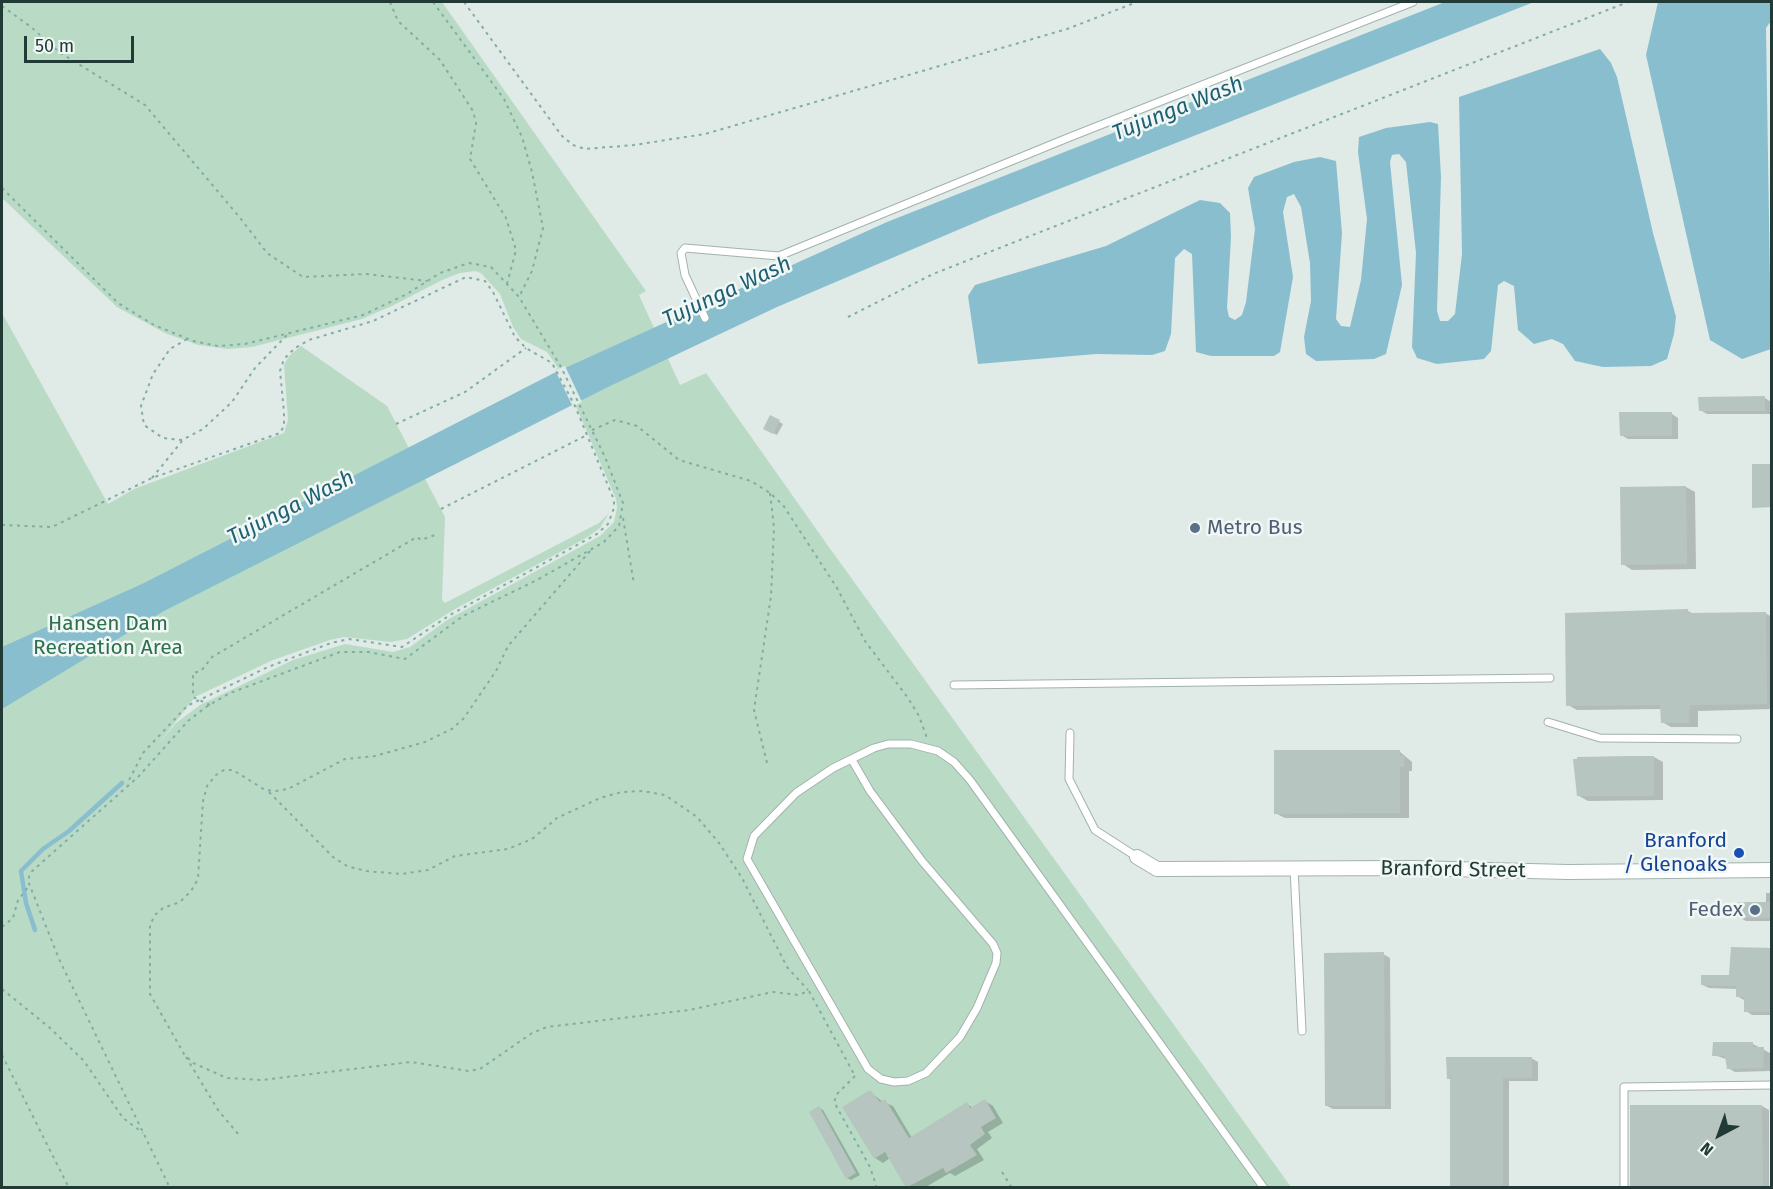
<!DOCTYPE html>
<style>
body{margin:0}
#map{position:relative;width:1773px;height:1189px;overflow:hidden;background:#e0eae7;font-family:"Fira Sans",sans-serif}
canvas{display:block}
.frame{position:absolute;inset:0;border:3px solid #213a35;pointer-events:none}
.north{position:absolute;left:1689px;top:1105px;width:60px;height:60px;-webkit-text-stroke:4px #f0f7f4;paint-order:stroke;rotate:221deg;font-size:16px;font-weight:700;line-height:24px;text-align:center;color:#213a35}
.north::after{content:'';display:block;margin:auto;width:21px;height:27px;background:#213a35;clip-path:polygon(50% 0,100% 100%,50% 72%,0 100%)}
.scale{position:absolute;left:24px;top:36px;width:110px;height:27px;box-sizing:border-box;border:3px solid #213a35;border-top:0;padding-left:8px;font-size:18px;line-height:21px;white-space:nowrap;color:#213a35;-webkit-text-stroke:4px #f0f7f4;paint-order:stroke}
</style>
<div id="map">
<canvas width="1773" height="1189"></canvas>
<div class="frame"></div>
<div class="north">N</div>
<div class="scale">50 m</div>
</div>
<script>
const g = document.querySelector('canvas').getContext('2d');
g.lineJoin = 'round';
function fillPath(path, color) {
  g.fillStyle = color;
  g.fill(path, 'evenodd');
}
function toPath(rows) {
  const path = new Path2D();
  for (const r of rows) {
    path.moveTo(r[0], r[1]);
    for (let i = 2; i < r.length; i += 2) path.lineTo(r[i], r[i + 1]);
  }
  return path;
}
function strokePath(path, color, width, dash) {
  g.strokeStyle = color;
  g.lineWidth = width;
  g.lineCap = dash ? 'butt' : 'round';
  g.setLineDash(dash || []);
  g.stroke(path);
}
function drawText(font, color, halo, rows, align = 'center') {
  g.font = font + ' "Fira Sans",sans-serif';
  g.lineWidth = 5;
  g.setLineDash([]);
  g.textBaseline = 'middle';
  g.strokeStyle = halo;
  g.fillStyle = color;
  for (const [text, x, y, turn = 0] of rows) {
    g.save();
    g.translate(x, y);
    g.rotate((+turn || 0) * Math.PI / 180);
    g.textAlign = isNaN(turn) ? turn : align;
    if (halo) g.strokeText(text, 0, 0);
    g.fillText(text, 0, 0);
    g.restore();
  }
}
fillPath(toPath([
 [2,2,442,2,646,291,639,295,680,385,706,373,826,543,1291,1187,2,1187,2,313,108,504,134,489,284,433,288,420,284,365,289,356,301,346,387,406,445,517,442,600,445,603,599,523,609,513,600,528,586,538,455,609,407,639,391,642,344,637,330,640,273,660,195,697,156,747,176,723,200,705,293,660,345,644,393,652,410,647,447,620,600,536,614,522,617,508,616,499,578,411,576,406,573,407,555,370,558,368,547,352,521,339,513,327,500,294,481,273,475,271,460,273,442,280,394,305,362,319,252,347,228,349,198,345,165,333,117,307,2,198]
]), '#b9dbc5');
fillPath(toPath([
 [1445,2,1534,2,993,215,777,307,608,387,164,611,2,709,2,647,144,583,554,373,887,222],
 [1658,2,1771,2,1771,21,1766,28,1771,349,1742,359,1710,340,1646,55],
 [1600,49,1611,63,1617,77,1653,233,1676,317,1674,334,1667,359,1651,366,1603,367,1575,361,1563,344,1552,339,1534,344,1518,330,1514,286,1504,281,1498,285,1491,351,1484,359,1437,364,1417,358,1412,347,1416,253,1406,162,1399,154,1392,155,1390,162,1402,285,1386,354,1374,359,1316,361,1306,354,1304,337,1311,301,1310,263,1301,207,1294,194,1287,197,1283,212,1293,277,1280,352,1274,356,1211,356,1196,352,1192,254,1184,249,1175,258,1171,334,1165,351,1152,355,1096,354,978,364,968,296,975,285,1106,246,1200,200,1220,203,1230,213,1231,237,1227,308,1229,317,1235,320,1242,315,1246,302,1255,229,1248,188,1254,177,1294,162,1320,157,1336,161,1342,233,1336,319,1341,326,1350,327,1361,280,1367,219,1358,152,1359,137,1386,128,1430,122,1438,124,1441,177,1437,311,1440,321,1448,321,1455,314,1462,254,1459,97]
]), '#89bece');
fillPath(toPath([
 [565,366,582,402,573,407,555,370]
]), '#e0eae7');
fillPath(toPath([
 [1765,398,1771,402,1771,414,1707,414,1700,410],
 [1672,414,1678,418,1678,439,1628,439,1621,435],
 [771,417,783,424,777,435,765,429],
 [1686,487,1695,492,1696,569,1632,570,1623,564],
 [1688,611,1694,614,1765,613,1772,617,1772,709,1698,711,1698,727,1671,727,1662,722,1662,709,1577,710,1568,705],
 [1399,751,1412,762,1412,771,1409,771,1409,818,1285,818,1275,813],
 [1654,757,1663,762,1663,800,1588,801,1579,796],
 [1766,893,1772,893,1772,921,1746,921,1739,917,1766,903],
 [1772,949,1772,1015,1752,1015,1746,1011,1744,1000,1737,996,1737,989,1709,988,1703,985,1731,976],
 [1383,954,1390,958,1391,1109,1333,1109,1327,1106],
 [1753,1044,1770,1053,1770,1071,1735,1072,1728,1068,1726,1059,1714,1055],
 [1531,1058,1538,1062,1538,1081,1509,1081,1509,1188,1452,1188,1451,1080,1448,1078],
 [870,1092,883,1102,893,1106,912,1138,967,1104,973,1108,985,1101,993,1106,1003,1123,988,1132,992,1138,977,1149,984,1160,955,1176,950,1173,924,1188,908,1188,890,1158,883,1163,875,1158],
 [1631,1106,1762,1106,1769,1110,1769,1188,1632,1188],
 [819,1108,823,1110,860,1175,851,1180,847,1178]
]), '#0003');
strokePath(toPath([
 [35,930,26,903,21,871,43,849,69,831,122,783]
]), '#89bece', 4.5);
fillPath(toPath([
 [1765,396,1765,411,1699,411,1698,397],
 [1619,412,1672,412,1672,436,1620,436],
 [770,415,780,420,773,434,763,429],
 [1752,464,1772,464,1772,507,1752,508],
 [1686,486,1687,564,1621,565,1620,487],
 [1688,609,1688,613,1766,612,1767,704,1690,705,1689,723,1661,723,1660,705,1566,706,1565,613],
 [1274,750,1400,750,1400,756,1404,756,1404,767,1400,767,1400,813,1274,814],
 [1629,756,1654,756,1654,796,1577,796,1573,759,1577,759,1577,757],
 [1738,902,1772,902,1772,918,1738,918],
 [1731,947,1772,948,1772,1012,1744,1012,1744,997,1736,997,1736,986,1701,985,1701,975,1729,975],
 [1384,952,1385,1106,1325,1106,1324,953],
 [1713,1042,1753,1042,1753,1047,1764,1047,1763,1068,1727,1069,1725,1056,1712,1056],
 [1446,1057,1532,1057,1532,1078,1503,1078,1503,1188,1450,1188,1450,1079,1447,1079],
 [870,1090,880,1102,885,1099,909,1138,967,1102,970,1108,985,1099,996,1118,981,1127,985,1134,970,1145,977,1155,946,1173,943,1168,906,1188,885,1152,874,1159,842,1107],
 [1630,1105,1762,1105,1763,1188,1630,1188],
 [819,1106,856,1173,846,1179,809,1112]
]), '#b6c5c0');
const service = toPath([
 [705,318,685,275,681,253,685,248,779,256,1070,137,1413,2],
 [954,685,1550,678],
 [1548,722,1600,738,1737,739],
 [1070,733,1069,779,1095,830,1137,857],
 [852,760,870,791,922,861,993,944,997,953,996,963,977,1008,960,1037,926,1073,908,1081,894,1082,881,1079,868,1069,747,859,754,836,796,793,833,768,874,748,888,744,911,744,938,751,954,762,970,780,1264,1188],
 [1294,868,1302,1031],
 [1624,1188,1624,1087,1772,1085]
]);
const minor = toPath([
 [1137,857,1157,869,1412,868,1568,872,1772,870]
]);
strokePath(service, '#a3b2ae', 9);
strokePath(minor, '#a3b2ae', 16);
strokePath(toPath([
 [390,2,398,21,440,60,473,111,476,123,470,159,506,218,516,250,507,284],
 [433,2,504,99,522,137,532,172,543,228,532,271,519,297],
 [464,2,562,136,573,145,585,149,634,145,705,134,1067,29,1137,2],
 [2,6,31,27,59,52,145,105,241,219,267,253,303,277,366,274,427,281],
 [2,188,118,303,154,325,193,341,218,346,245,344,363,315,407,294,440,273,469,263,491,267,519,297,561,367,605,457,623,503,619,526,604,542,537,580,463,616,405,659,368,652,340,652,230,693,206,707,188,721,139,776,30,873,28,881,59,959,170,1188],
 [848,317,933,274,1628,2],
 [187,339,170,349,153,374,141,406,144,425,163,438,182,440,203,429,232,402,255,368,288,334],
 [396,424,465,392,526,348],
 [592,430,615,420,637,426,679,460,751,481,770,493,783,505,837,588,865,641,908,698,919,716,927,738],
 [152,478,182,441],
 [441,509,585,436],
 [623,518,634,584],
 [2,525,52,527,152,478,280,433,284,426,284,412,280,371,284,359,295,348,309,340,373,321,466,277,485,281,493,292,515,337,526,348,552,363,575,406,614,500,614,508,608,524,597,534,450,615,402,647,349,639,331,643,268,667,187,706,143,753,127,784],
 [590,551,508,646,496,671,464,718,452,729,425,742,375,756,345,759,288,789,276,791,265,790,233,770,224,770,216,775,207,786,203,801,198,879,191,891,180,902,163,908,155,915,150,925,150,994,184,1054,193,1063,227,1078,262,1080,411,1062,469,1071,480,1069,532,1033,547,1027,689,1010,773,992,798,995,809,991,855,1076],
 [210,705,193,697,193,673,201,671,212,657,398,548,417,537,421,540,435,535],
 [767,763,754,710,771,596,774,528,770,493],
 [269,792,333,857,347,866,366,871,401,874,428,870,455,856,508,849,532,839,557,818,600,798,622,792,642,791,665,795,697,817,719,843,742,878,787,967,808,990],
 [2,927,13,918,18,900,29,886],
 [2,989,50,1028,84,1061,123,1118,143,1133],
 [2,1055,69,1188],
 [186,1057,218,1110,239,1135],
 [855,1076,837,1094,834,1102,870,1167,877,1188],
 [1002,1172,1012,1188]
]), '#81ada3', 2, [3, 4.5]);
strokePath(service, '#fff', 7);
strokePath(minor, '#fff', 14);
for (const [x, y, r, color] of [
 [1195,528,6,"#5c6f8a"],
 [1739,853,6,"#1a4fb4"],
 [1755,910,6,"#5c6f8a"]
]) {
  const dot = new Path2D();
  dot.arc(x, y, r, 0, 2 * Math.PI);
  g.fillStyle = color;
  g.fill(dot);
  strokePath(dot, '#f0f7f4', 2);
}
drawText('21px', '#4e5e75', '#f0f7f4', [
 ["Metro Bus",1207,528],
 ["Fedex",1743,910,"right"]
], 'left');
drawText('21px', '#2d704c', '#f0f7f4', [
 ["Hansen Dam",108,624],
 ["Recreation Area",108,648]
]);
drawText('21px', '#164399', '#f0f7f4', [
 ["Branford",1727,841],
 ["/ Glenoaks",1727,865]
], 'right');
drawText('21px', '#213a35', '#f0f7f4', [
 ["Branford Street",1453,870,1]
]);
drawText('italic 22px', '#1e5f74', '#f0f7f4', [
 ["Tujunga Wash",1178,109,-22],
 ["Tujunga Wash",727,292,-25],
 ["Tujunga Wash",291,508,-27]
]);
</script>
